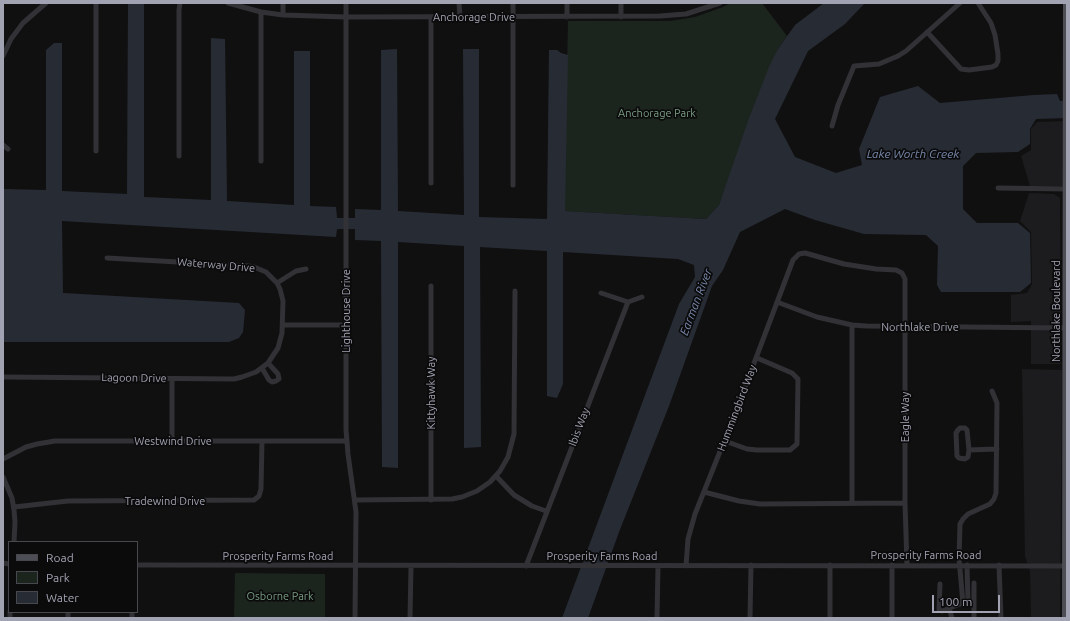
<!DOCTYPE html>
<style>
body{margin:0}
#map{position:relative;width:1070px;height:621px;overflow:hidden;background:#101011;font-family:Ubuntu,sans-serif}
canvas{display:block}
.frame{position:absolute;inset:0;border:4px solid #a2a3b2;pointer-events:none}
.legend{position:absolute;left:8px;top:541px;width:130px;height:72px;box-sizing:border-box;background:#0b0b0c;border:1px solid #47484e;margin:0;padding:5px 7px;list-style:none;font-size:12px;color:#a2a3b2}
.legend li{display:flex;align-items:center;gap:8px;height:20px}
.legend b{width:20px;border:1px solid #47484e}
.scale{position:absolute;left:932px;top:595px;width:68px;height:18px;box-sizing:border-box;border:2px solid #a2a3b2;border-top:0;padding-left:5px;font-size:12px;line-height:14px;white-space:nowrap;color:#a2a3b2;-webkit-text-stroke:3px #0b0b0c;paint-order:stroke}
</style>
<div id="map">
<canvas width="1070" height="621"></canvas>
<div class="frame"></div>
<ul class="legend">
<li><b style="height:5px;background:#4d4d55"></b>Road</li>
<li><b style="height:11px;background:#1c241e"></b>Park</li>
<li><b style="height:11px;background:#272c34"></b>Water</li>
</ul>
<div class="scale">100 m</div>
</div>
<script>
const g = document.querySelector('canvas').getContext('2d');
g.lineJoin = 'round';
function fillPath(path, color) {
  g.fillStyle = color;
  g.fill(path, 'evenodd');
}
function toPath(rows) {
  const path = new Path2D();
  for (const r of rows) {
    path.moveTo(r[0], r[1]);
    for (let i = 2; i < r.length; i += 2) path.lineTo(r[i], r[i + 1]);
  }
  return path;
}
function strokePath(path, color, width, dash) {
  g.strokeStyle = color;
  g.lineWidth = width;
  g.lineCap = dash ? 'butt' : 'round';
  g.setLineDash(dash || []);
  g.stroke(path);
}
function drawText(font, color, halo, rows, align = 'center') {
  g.font = font + ' Ubuntu,sans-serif';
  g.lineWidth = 3.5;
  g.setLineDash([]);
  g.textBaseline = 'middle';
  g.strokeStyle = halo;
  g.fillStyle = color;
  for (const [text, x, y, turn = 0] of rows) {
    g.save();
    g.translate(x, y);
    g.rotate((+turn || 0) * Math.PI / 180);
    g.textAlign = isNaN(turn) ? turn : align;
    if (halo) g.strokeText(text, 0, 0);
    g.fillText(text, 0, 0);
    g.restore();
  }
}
fillPath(toPath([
 [1067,121,1067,186,1030,186,1021,156,1031,150,1031,129,1037,122],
 [1029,193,1054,194,1060,198,1061,364,1031,364,1031,321,1011,322,1011,295,1027,293,1032,284,1031,232,1020,221],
 [1022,369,1062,370,1060,618,1031,618,1030,571,1025,556]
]), '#1c1c1e');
fillPath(toPath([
 [730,3,762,3,787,36,778,49,719,205,706,219,564,211,568,21,670,21,695,17,723,7],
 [235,573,325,574,325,618,234,618]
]), '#1c241e');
fillPath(toPath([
 [128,3,144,3,144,197,211,200,211,38,225,39,227,201,294,205,294,51,310,51,310,206,336,207,337,218,355,218,355,209,381,210,381,50,397,49,398,211,464,215,463,49,479,49,479,217,547,219,549,50,557,50,561,53,568,55,565,211,706,219,719,205,748,121,769,67,778,49,795,25,824,3,865,3,845,24,808,51,775,119,795,157,836,173,862,165,859,149,880,97,918,86,940,103,1034,95,1057,94,1060,101,1067,101,1067,118,1036,119,1030,129,1030,144,1018,152,976,153,963,166,963,209,977,223,1018,223,1030,233,1031,283,1020,292,941,292,937,285,938,246,926,235,864,234,815,220,785,209,740,232,723,270,712,286,669,406,619,532,588,618,562,618,679,304,695,277,694,265,678,259,563,252,563,384,557,398,547,396,547,251,480,247,481,447,464,448,464,246,398,242,398,468,382,467,381,241,355,240,355,229,337,229,336,237,62,221,63,293,239,303,245,310,243,332,239,338,229,342,3,342,3,189,46,190,46,50,54,43,62,43,62,191,127,194]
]), '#272c34');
strokePath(toPath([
 [228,3,261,12,283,15,346,17,660,16,686,14,720,3],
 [346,3,346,430,348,454,356,512,355,618],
 [459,3,460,17],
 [513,3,513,185],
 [567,3,567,17],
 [621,3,621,17],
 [261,12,261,161],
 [283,15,283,3],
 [927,32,961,69,969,70,992,67,996,65,998,61,998,54,995,35,991,23,978,3],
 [3,56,11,39,23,23,46,3],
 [832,126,838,105,854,66,879,64,898,56,906,51,960,3],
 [3,145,8,149],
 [96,151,96,3],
 [179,156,179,10,180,3],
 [431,183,431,17],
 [998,188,1067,189],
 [277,283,296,271,306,269],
 [601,293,628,302],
 [777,302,817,317,852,325,866,326,1067,328],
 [283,325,346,325],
 [852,325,852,503],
 [262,368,269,380,272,382,276,381,279,379,278,374,268,363],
 [3,377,234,379,242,377,256,372,268,363,278,348,282,333,283,301,280,289,277,283,266,272,254,267,248,266,107,258],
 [172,441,172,379],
 [725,441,747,449,757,450,790,450,797,444,798,379,792,373,757,358],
 [969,450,968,457,965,459,959,458,957,456,956,433,958,430,960,428,965,428,967,430,969,450,997,449],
 [3,459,26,447,37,444,55,441,347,441],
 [496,476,514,495,532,506,546,511],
 [3,477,12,498,14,510,15,522,14,542],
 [704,492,739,501,760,504,905,503],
 [355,500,452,499,462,497,477,491,490,482,500,471,508,457,514,434,515,291],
 [431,500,431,286],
 [14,507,68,501,254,500,259,496,261,489,262,441],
 [3,563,9,564],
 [137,565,1066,566],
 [892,565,892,618],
 [967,565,968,603],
 [999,565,1001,618],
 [526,566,628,302,642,297],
 [686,566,688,539,695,514,733,419,793,260,799,254,805,253,844,264,876,269,896,270,902,273,905,279,905,503,907,565],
 [940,584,939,610,942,611,960,604,974,603],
 [963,604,959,558,960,524,963,519,968,514,990,504,994,499,996,493,997,403,992,391],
 [949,608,952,618],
 [10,618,10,612],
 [68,618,68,612],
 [132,618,132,612],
 [410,618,411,566],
 [657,618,658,566],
 [750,618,751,565],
 [830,618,830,565],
 [974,618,974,583]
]), '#313136', 5);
strokePath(toPath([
 [1065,618,1066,3]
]), '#4d4d55', 6);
drawText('11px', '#a2a3b2', '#0b0b0c', [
 ["Anchorage Drive",474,17],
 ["Waterway Drive",216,265,5],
 ["Lighthouse Drive",346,311,-90],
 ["Northlake Boulevard",1056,311,-90],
 ["Northlake Drive",920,327],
 ["Lagoon Drive",134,378,1],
 ["Kittyhawk Way",431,393,-90],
 ["Hummingbird Way",737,408,-69],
 ["Eagle Way",905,417,-90],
 ["Ibis Way",579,427,-69],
 ["Westwind Drive",173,441],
 ["Tradewind Drive",165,501],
 ["Prosperity Farms Road",926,555],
 ["Prosperity Farms Road",278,556],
 ["Prosperity Farms Road",602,556]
]);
drawText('11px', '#799c83', '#0b0b0c', [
 ["Anchorage Park",657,113],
 ["Osborne Park",280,596]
]);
drawText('italic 12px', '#7989ac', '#0b0b0c', [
 ["Lake Worth Creek",913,154],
 ["Earman River",696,302,-69]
]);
</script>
